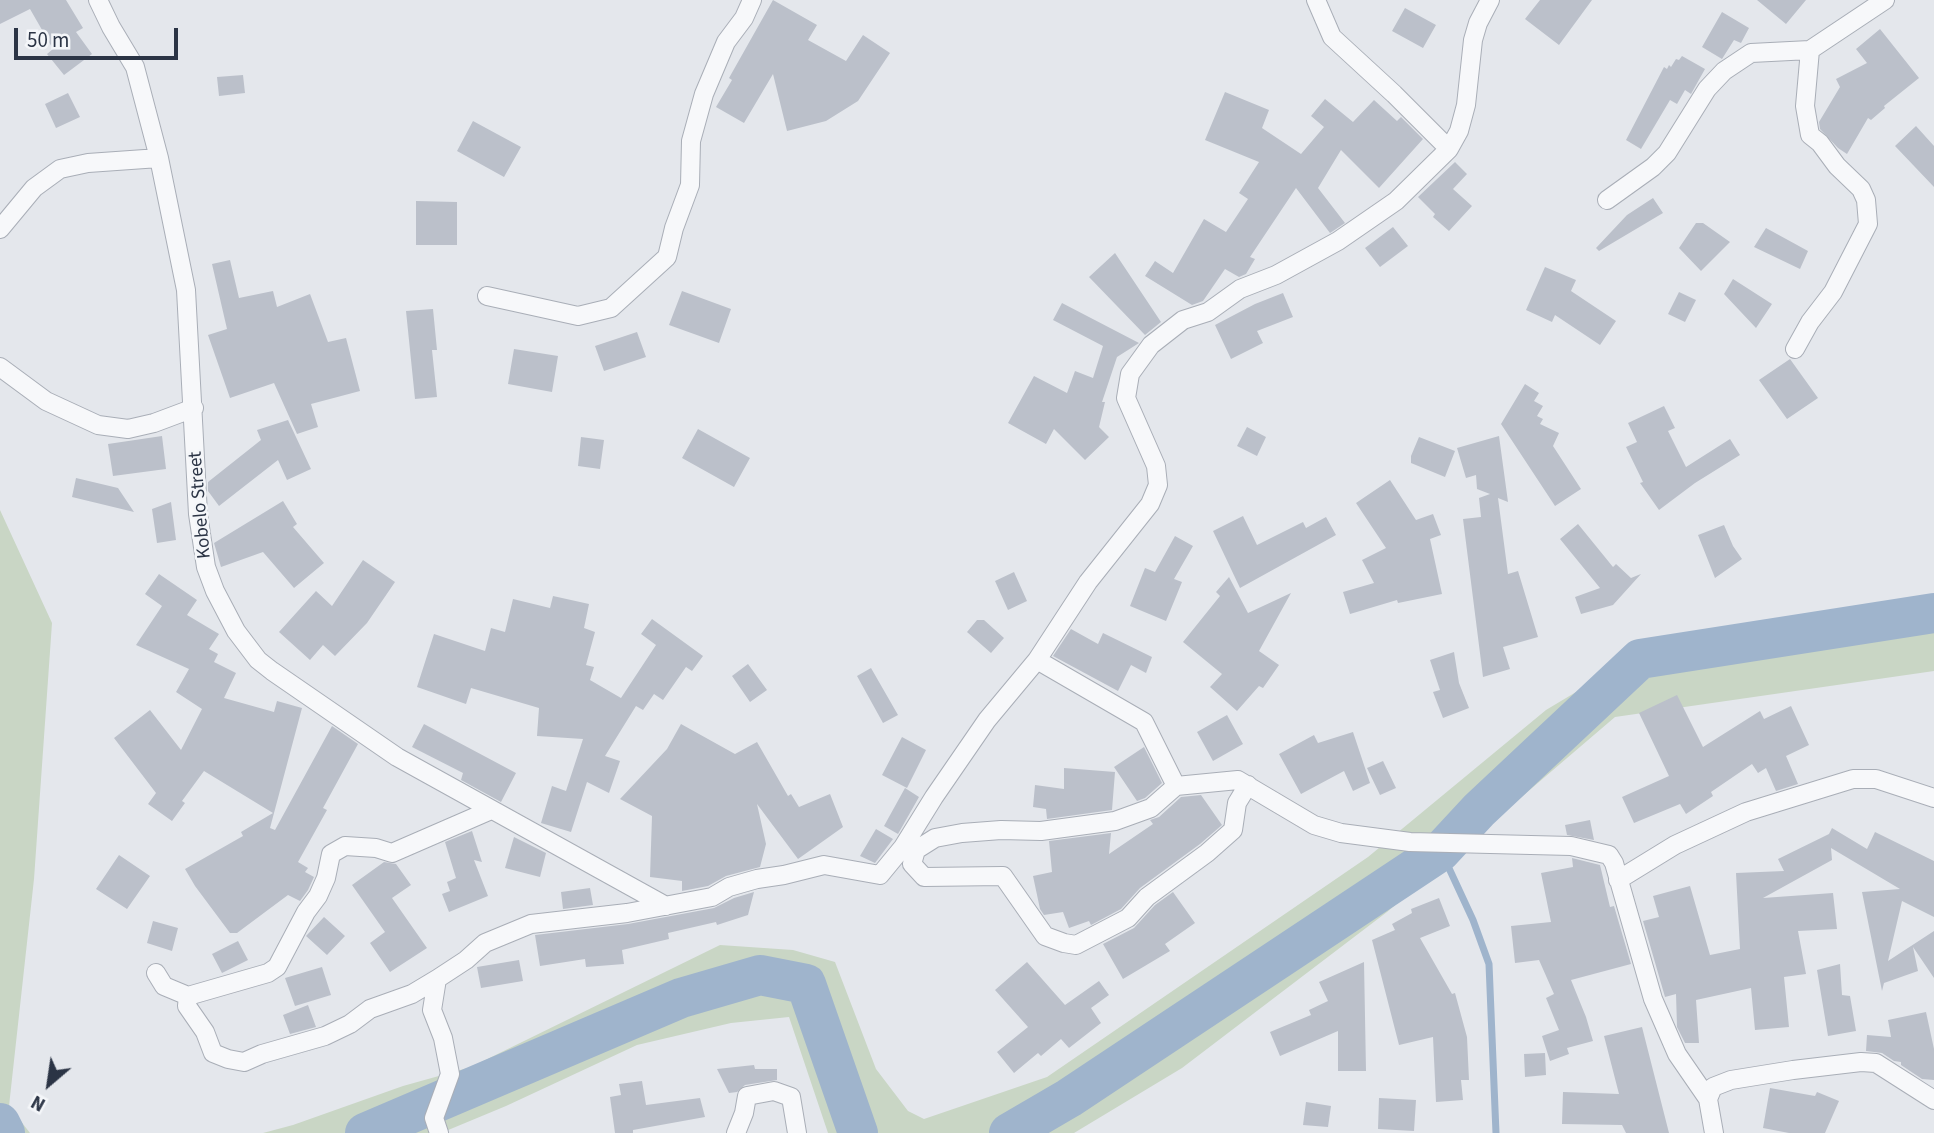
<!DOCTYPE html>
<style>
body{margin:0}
#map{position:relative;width:1934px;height:1133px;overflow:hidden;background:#e4e7ec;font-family:"Source Sans 3",sans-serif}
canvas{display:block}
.north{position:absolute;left:14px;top:1049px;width:70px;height:70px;-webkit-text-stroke:5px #f4f6f9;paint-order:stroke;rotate:209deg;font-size:19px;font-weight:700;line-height:28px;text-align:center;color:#2b3445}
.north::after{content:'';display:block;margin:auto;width:24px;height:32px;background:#2b3445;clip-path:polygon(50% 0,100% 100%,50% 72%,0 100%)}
.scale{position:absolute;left:14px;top:28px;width:164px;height:32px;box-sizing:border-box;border:4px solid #2b3445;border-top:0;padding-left:9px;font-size:21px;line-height:24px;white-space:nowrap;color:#2b3445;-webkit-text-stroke:5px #f4f6f9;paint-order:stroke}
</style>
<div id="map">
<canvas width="1934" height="1133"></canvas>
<div class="north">N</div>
<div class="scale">50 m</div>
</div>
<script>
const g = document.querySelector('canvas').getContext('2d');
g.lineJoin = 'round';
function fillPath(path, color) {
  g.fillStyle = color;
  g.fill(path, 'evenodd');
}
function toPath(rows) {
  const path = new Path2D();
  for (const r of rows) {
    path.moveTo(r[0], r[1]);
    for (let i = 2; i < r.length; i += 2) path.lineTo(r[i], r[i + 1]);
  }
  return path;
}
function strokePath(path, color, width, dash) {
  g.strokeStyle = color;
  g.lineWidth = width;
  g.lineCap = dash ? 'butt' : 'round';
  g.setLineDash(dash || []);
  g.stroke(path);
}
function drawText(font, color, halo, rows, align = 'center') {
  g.font = font + ' "Source Sans 3",sans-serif';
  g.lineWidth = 5;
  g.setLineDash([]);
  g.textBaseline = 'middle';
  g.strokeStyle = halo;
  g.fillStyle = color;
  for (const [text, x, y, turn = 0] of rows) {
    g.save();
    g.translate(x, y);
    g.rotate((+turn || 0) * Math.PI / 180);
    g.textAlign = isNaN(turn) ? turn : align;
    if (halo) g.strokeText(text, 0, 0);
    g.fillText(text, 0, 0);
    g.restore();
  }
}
fillPath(toPath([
 [0,510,52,623,34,879,9,1106,30,1133,0,1133],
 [1934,597,1934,671,1615,717,1387,912,1182,1068,1074,1133,828,1133,789,1017,731,1023,637,1045,506,1106,441,1133,263,1133,293,1125,403,1086,471,1067,720,945,793,950,835,962,876,1069,908,1111,924,1119,1047,1077,1368,857,1546,710,1666,638,1925,606]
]), '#c9d6c5');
strokePath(toPath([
 [1441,851,1473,920,1489,964,1496,1133]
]), '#9fb4cc', 7);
strokePath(toPath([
 [0,1123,5,1133],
 [365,1133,681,998,760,975,806,984,858,1133],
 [1009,1133,1069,1098,1441,851,1479,810,1640,659,1934,613]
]), '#9fb4cc', 40);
fillPath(toPath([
 [0,0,66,0,83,28,76,32,92,54,64,75,47,54,53,49,30,9,0,24],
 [773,0,817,25,808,40,846,61,863,35,890,53,858,101,826,121,787,131,773,74,744,123,716,107,732,80,729,78],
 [1540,0,1592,0,1559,45,1525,19],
 [1757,0,1806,0,1786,24],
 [1405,8,1436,25,1423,48,1392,31],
 [1722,12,1749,28,1741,43,1734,40,1722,59,1702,47],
 [1880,29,1919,78,1884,106,1885,108,1871,120,1868,118,1847,154,1838,148,1820,129,1819,122,1840,87,1836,79,1867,63,1856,49],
 [1682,56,1705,69,1691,94,1685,90,1677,104,1670,100,1641,149,1626,140,1664,67,1667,69,1669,65,1671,67,1676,59,1679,60],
 [243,75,245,93,219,96,217,77],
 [1225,92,1269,110,1262,128,1301,154,1324,127,1311,116,1325,99,1353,122,1374,100,1397,121,1401,117,1423,139,1379,188,1341,150,1318,188,1345,223,1330,233,1296,188,1250,257,1255,259,1246,274,1239,277,1225,269,1203,301,1192,305,1145,276,1155,261,1173,273,1204,219,1226,232,1248,199,1239,193,1259,162,1205,140],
 [68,93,80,117,56,128,45,104],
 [473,121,521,147,504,177,457,151],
 [1916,126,1934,146,1934,187,1895,146],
 [1455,162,1467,174,1453,189,1472,206,1449,231,1433,217,1435,214,1418,197],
 [1653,198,1663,213,1599,251,1596,248,1627,215],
 [416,201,457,202,457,245,416,245],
 [1696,223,1703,223,1730,242,1701,271,1679,248],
 [1393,227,1408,246,1380,267,1365,248],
 [1766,228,1808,251,1800,269,1754,247],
 [1115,253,1161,322,1145,335,1089,277],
 [230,260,239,298,273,291,277,307,310,294,328,342,346,338,360,391,311,404,318,427,297,434,274,383,230,398,208,335,227,329,212,264],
 [1545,267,1576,280,1571,291,1616,321,1600,345,1555,315,1552,322,1526,310],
 [1733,279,1772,304,1756,328,1724,294],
 [682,291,731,309,719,343,669,325],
 [1679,292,1696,300,1685,322,1668,314],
 [1283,293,1293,317,1257,331,1263,343,1231,359,1215,325,1255,304],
 [1062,303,1139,343,1117,357,1102,402,1105,402,1099,427,1109,437,1085,460,1054,429,1046,444,1008,423,1034,376,1067,393,1075,371,1093,378,1103,346,1053,320],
 [433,309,437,350,432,350,437,397,415,399,406,311],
 [637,332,646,357,604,371,595,346],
 [514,349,558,356,552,392,508,384],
 [1790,359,1818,398,1787,419,1759,380],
 [1525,384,1539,393,1534,401,1543,406,1537,416,1543,419,1540,424,1559,433,1553,446,1581,489,1555,506,1501,424],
 [1664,406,1675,428,1668,431,1686,467,1730,439,1740,455,1695,483,1659,510,1640,483,1643,482,1626,447,1637,442,1628,423],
 [288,420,311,469,287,480,278,460,219,506,208,491,208,482,261,440,257,430],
 [1247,427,1266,437,1257,456,1237,446],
 [698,429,750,458,734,487,682,458],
 [162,436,166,469,113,476,108,444],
 [1499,436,1508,502,1498,498,1508,574,1518,571,1538,637,1503,647,1510,669,1483,677,1463,519,1481,517,1479,498,1490,494,1477,489,1476,475,1466,478,1457,448],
 [581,437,604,440,600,469,578,466],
 [1419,437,1455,451,1445,477,1411,463,1411,456],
 [76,478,118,488,134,512,72,497],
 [1390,480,1416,520,1433,514,1441,535,1430,539,1442,594,1398,603,1397,600,1350,614,1343,592,1374,583,1362,560,1386,548,1356,503],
 [283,501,297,524,293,527,324,563,294,588,263,552,221,567,214,543],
 [171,502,176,540,157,543,152,509],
 [1243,516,1257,545,1303,522,1306,528,1326,517,1336,535,1240,588,1213,531],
 [1578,524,1613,567,1616,564,1631,578,1641,574,1613,605,1581,614,1575,597,1600,588,1560,539],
 [1724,525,1733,546,1742,559,1715,578,1698,535],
 [1175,536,1193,546,1174,579,1182,582,1166,621,1130,606,1145,568,1155,572],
 [363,560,395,582,367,623,335,656,323,645,310,660,279,632,316,591,332,606],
 [1014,572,1027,601,1008,610,995,581],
 [159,574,197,600,187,615,219,634,209,649,218,654,214,662,236,673,224,698,274,712,277,701,302,708,270,828,275,830,332,726,358,744,323,808,327,810,298,862,308,868,305,872,314,877,308,890,300,901,288,895,237,933,230,933,195,886,185,869,243,836,241,832,273,813,204,771,182,801,185,803,172,821,148,804,156,793,114,738,150,710,181,750,202,709,176,692,189,669,136,645,162,606,145,594],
 [1229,577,1248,613,1291,593,1259,651,1279,665,1263,688,1259,686,1237,711,1210,687,1222,674,1183,642,1220,596,1216,592],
 [553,596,589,604,584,628,595,632,586,665,594,667,590,680,621,698,656,645,641,634,652,619,703,656,692,671,686,667,663,700,654,694,643,710,636,706,605,756,620,761,609,793,587,782,571,832,541,823,552,786,566,791,583,739,537,736,539,708,471,688,466,704,417,687,434,634,485,651,491,628,505,632,513,599,550,608],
 [977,620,984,620,1004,638,991,653,967,632],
 [1071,629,1098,644,1103,633,1152,657,1146,673,1131,665,1118,691,1053,656],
 [1454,652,1459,683,1469,708,1443,718,1433,692,1440,690,1430,660],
 [748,664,767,690,750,702,732,676],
 [871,668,898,715,883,723,857,676],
 [1677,695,1703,747,1760,711,1764,719,1791,706,1809,745,1786,756,1798,784,1776,791,1766,768,1758,773,1752,764,1711,792,1713,796,1686,814,1680,804,1634,823,1622,797,1669,776,1639,713],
 [1227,715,1243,744,1213,761,1197,732],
 [424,724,516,773,501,802,461,780,463,773,412,747],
 [681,724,735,754,757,742,788,796,791,794,799,807,830,794,843,827,798,859,757,804,766,844,760,867,726,876,708,886,682,891,682,881,650,877,652,816,620,799,667,749],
 [1353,732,1370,783,1353,791,1344,771,1301,794,1279,754,1314,735,1318,743],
 [902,737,926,750,907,788,882,775],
 [1144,747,1162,783,1145,798,1137,801,1114,767],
 [1383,761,1396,788,1380,795,1367,768],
 [1064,768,1115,772,1112,810,1047,819,1046,809,1033,807,1035,785,1064,789],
 [905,788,919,797,898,834,884,826],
 [1201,795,1222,825,1200,844,1140,888,1121,909,1091,925,1089,921,1069,928,1063,912,1044,915,1040,909,1033,876,1052,872,1049,841,1111,833,1109,854,1153,824,1150,820,1159,817,1181,797],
 [1590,820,1594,840,1567,835,1565,825],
 [1832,828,1867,849,1875,832,1934,861,1934,917,1902,901,1888,961,1934,931,1934,978,1913,947,1918,971,1884,983,1882,991,1862,892,1900,889,1831,848,1832,860,1763,898,1833,893,1837,929,1798,931,1806,974,1784,977,1789,1027,1755,1030,1751,988,1696,1000,1699,1043,1685,1043,1677,1027,1676,994,1665,997,1643,921,1659,917,1653,896,1690,886,1710,955,1740,949,1736,873,1784,871,1778,859,1829,834],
 [876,829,893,839,875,863,860,856],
 [472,831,482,862,474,860,488,896,449,912,442,894,450,891,447,882,456,878,445,842],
 [514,837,546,853,540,877,505,868],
 [119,855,150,876,127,909,96,889],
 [1572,858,1600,865,1610,907,1614,906,1631,964,1571,980,1586,1017,1593,1041,1567,1048,1569,1054,1550,1061,1542,1036,1559,1030,1546,998,1554,994,1539,960,1515,963,1511,926,1551,922,1541,873,1573,867],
 [384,862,396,864,411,885,392,898,427,948,390,972,370,943,385,932,352,885],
 [590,888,593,905,563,909,561,892],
 [754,892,748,915,717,925,716,922,668,933,669,939,622,950,624,964,586,967,585,959,540,966,535,935,628,924,714,908,734,898],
 [1173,892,1195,923,1165,944,1170,951,1123,979,1103,944,1134,928,1155,905],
 [1439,898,1450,926,1420,938,1452,994,1455,993,1467,1037,1469,1080,1461,1080,1463,1100,1436,1102,1433,1037,1399,1045,1372,940,1395,930,1392,924,1412,913,1411,909],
 [324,917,345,936,327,955,306,936],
 [153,921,178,928,172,951,147,943],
 [238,941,248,960,222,973,212,954],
 [519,960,523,981,481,988,477,967],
 [1027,962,1065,1005,1099,981,1109,995,1091,1008,1101,1023,1069,1048,1061,1039,1041,1056,1038,1053,1014,1073,997,1052,1028,1027,995,990],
 [1364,962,1366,1071,1338,1071,1338,1031,1280,1056,1270,1032,1311,1015,1309,1010,1328,1001,1319,982],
 [1840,964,1842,995,1850,996,1856,1031,1828,1036,1817,970],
 [322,967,331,995,295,1006,285,978],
 [308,1005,316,1027,290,1034,283,1015],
 [1926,1012,1934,1049,1934,1080,1922,1079,1901,1065,1901,1062,1894,1061,1882,1053,1866,1051,1867,1035,1891,1037,1888,1020],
 [1642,1027,1669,1133,1626,1133,1622,1125,1562,1124,1563,1092,1619,1094,1604,1036],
 [1545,1053,1546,1075,1525,1077,1524,1054],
 [754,1065,755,1069,777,1069,777,1080,745,1085,737,1092,729,1093,717,1069],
 [642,1081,646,1105,700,1098,705,1117,633,1130,633,1133,615,1133,610,1097,621,1095,619,1084],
 [1770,1088,1815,1096,1817,1092,1839,1101,1825,1133,1789,1133,1763,1128],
 [1379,1098,1416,1100,1414,1131,1378,1129],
 [1306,1102,1331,1106,1328,1127,1303,1125]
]), '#bbc0ca');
const minor = toPath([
 [98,0,111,27,135,67,159,158,186,290,198,514,206,567,215,591,236,631,258,660,272,671,397,757,666,906],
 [1316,0,1332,37,1394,94,1449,149],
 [1490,0,1478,23,1473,40,1466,105,1459,131,1449,149,1396,201,1338,241,1276,275,1240,289,1208,312,1183,320,1151,345,1130,374,1126,398,1156,466,1158,485,1150,504,1088,582,1037,660,1144,722,1176,786,1238,780,1314,825,1341,833,1410,842,1571,846,1609,855,1614,863,1653,999,1677,1054,1708,1099],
 [1607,200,1653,167,1667,153,1707,89,1724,71,1751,53,1810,50,1885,0],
 [0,229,34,188,60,169,88,163,159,158],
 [487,296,578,316,611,308,667,257,674,228,690,185,691,141,704,94,726,42,744,18,752,0],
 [1795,349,1810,322,1833,292,1868,224,1866,200,1861,189,1837,166,1820,143,1810,135,1805,106,1810,50],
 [0,367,46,401,98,425,128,429,154,423,194,408],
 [1176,786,1151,808,1115,821,1041,831,1001,830,962,833,935,838,916,850,912,864,924,877,1003,876,1045,936,1064,943,1076,945,1128,918,1147,897,1207,853,1233,830,1237,803,1248,785],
 [1618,880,1675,845,1746,812,1853,779,1876,779,1934,798],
 [156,973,164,986,188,996,268,973,277,967,306,912,318,896,326,878,331,854,345,846,376,848,392,853,491,810],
 [188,996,187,1006,205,1032,213,1053,228,1059,244,1062,262,1054,325,1036,350,1024,370,1009,412,994,437,979],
 [439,1133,434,1118,450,1074,443,1038,432,1010,437,979,466,960,485,943,531,924,627,913,712,897,729,887,757,879,784,875,824,865,880,875,903,847,934,797,987,720,1037,660],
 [736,1133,744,1113,747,1096,774,1091,791,1097,797,1133],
 [1714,1133,1708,1099,1713,1087,1731,1080,1793,1070,1861,1062,1876,1063,1934,1100]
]);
strokePath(minor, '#a9aeb7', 20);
strokePath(minor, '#f7f8fa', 18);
drawText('19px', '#2b3445', '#f4f6f9', [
 ["Kobelo Street",201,505,-95]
]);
</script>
